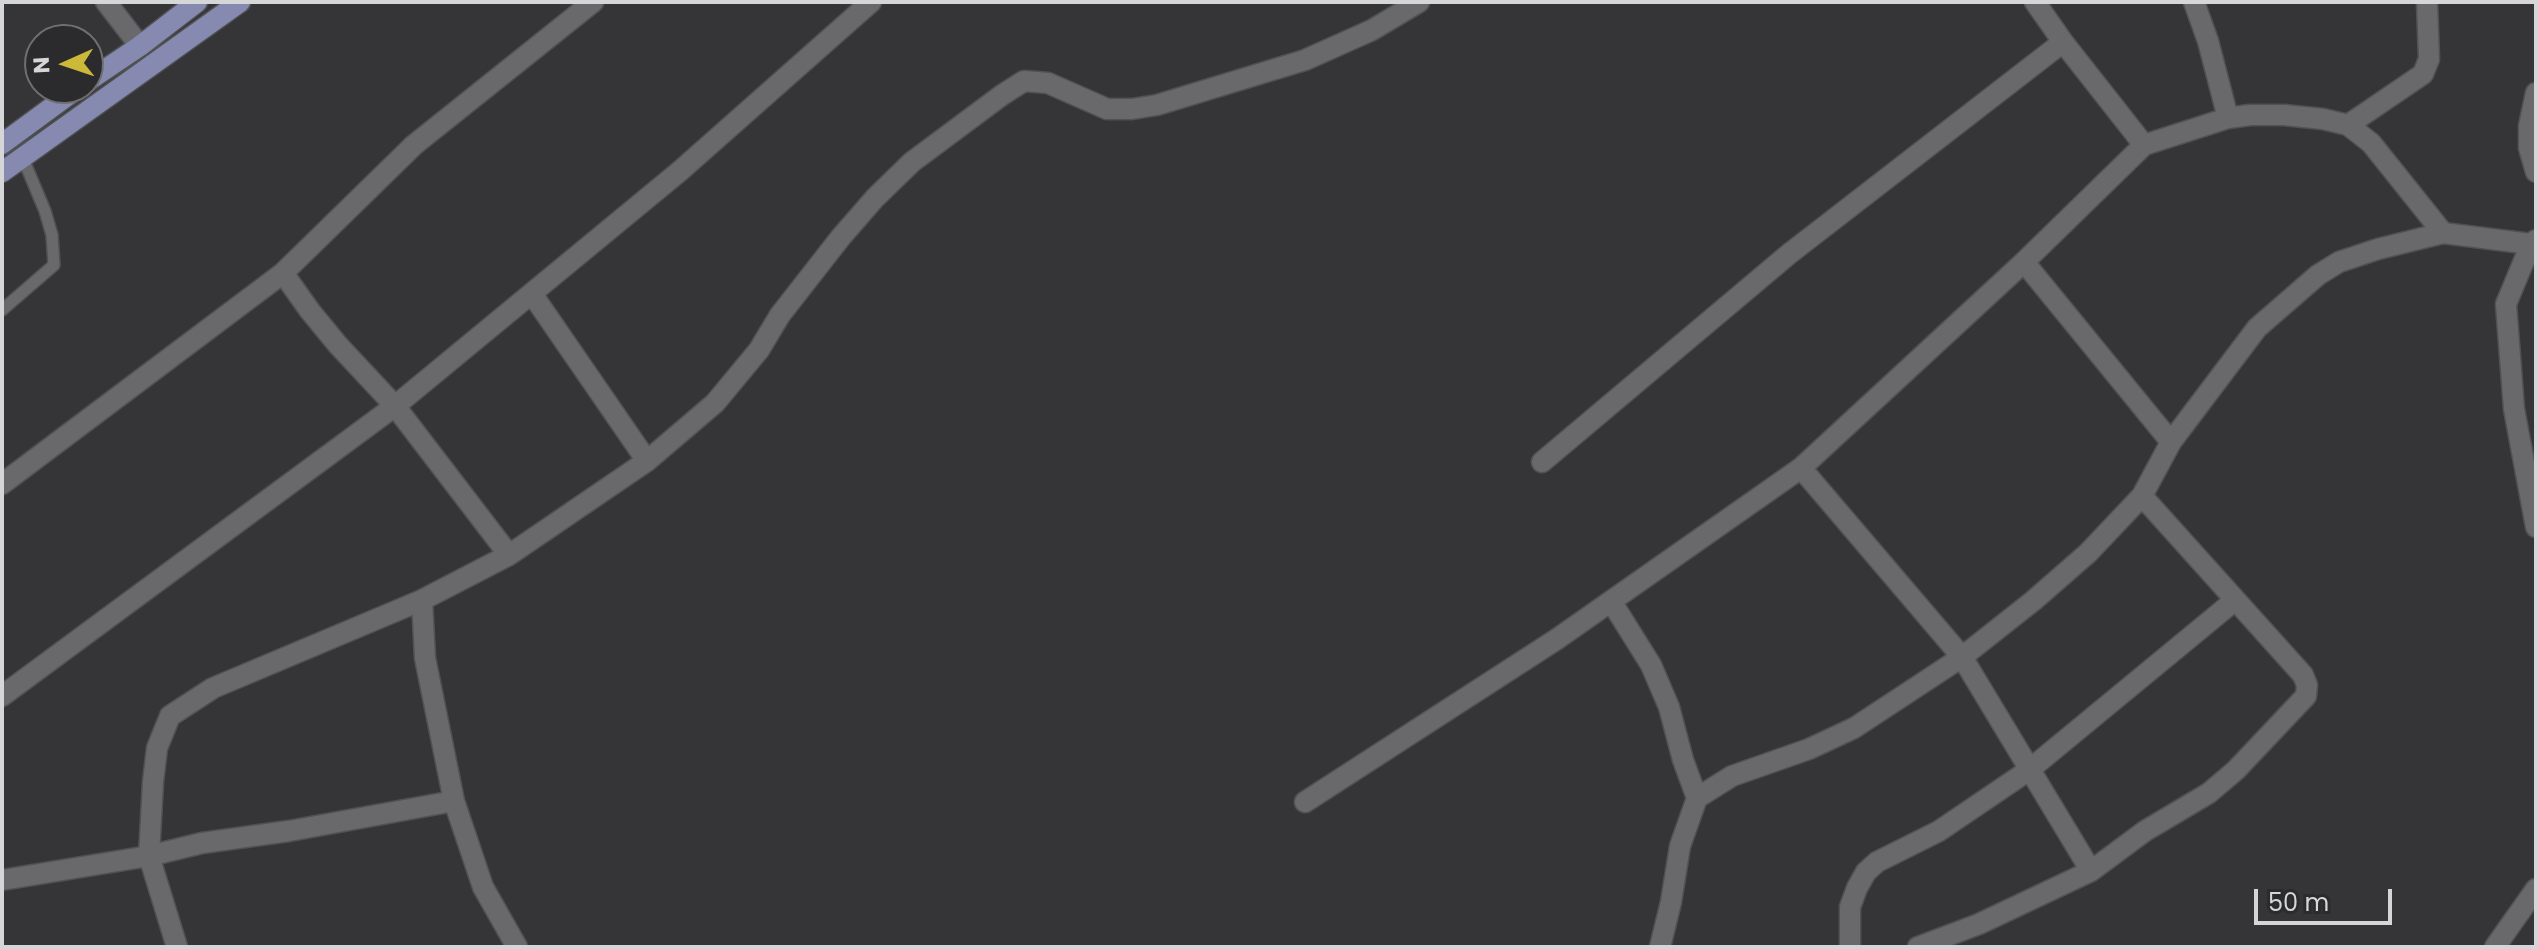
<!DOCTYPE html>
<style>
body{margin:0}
#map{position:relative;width:2538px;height:949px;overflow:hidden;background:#353538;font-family:Poppins,sans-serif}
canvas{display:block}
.frame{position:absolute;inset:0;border:4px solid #d5d6d7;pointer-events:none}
.north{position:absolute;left:24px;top:24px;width:80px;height:80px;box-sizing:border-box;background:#2b2b2e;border:2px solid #6f6f72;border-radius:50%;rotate:267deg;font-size:22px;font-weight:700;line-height:32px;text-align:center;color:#d5d6d7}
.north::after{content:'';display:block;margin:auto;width:28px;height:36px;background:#ccb939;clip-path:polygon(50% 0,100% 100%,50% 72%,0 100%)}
.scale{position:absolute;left:2254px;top:889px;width:138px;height:36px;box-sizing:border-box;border:4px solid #d5d6d7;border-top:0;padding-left:10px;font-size:24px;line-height:28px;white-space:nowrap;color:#d5d6d7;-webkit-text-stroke:6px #2b2b2e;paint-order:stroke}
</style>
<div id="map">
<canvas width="2538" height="949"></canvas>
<div class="frame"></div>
<div class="north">N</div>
<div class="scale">50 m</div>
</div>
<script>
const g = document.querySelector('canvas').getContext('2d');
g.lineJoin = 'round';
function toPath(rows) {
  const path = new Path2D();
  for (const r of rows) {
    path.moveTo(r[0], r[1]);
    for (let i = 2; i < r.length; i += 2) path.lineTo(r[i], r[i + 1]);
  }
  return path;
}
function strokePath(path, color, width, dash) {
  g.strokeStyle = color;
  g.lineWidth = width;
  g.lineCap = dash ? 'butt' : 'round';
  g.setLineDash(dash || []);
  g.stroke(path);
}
const service = toPath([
 [2,310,54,265,52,235,45,211,22,156]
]);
const minor = toPath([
 [106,2,140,46],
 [2035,2,2063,42,2144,145],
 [2194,2,2208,41,2228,118],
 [2536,93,2529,126,2529,148,2536,172],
 [2348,125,2423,74,2429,59,2427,2],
 [2024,262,2171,442],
 [283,273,310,311,338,345,395,406,509,555],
 [532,294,647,461],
 [1542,462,1789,254,2063,42],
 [1801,468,1962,657,2091,871],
 [2,484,283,273,414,145,593,2],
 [422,600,425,658,454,801,483,887,517,947],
 [1611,601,1651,665,1669,707,1683,760,1697,798],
 [2,696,395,406,680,171,871,2],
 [1305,802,1557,639,1801,468,2024,262,2144,145,2228,118,2250,115,2284,115,2323,119,2348,125,2371,143,2443,233],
 [2,880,149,856,202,843,289,831,454,801],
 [177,947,149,856,153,782,157,748,170,716,213,688,422,600,509,555,647,461,715,403,759,350,780,315,841,237,875,198,912,162,1002,95,1024,81,1048,83,1107,109,1132,109,1157,105,1305,60,1372,30,1419,2],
 [1660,947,1671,902,1680,846,1697,798,1732,776,1809,749,1854,728,1962,657,2033,601,2088,553,2142,496,2171,442,2257,328,2318,275,2339,262,2378,249,2443,233,2531,244],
 [1850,947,1850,907,1857,888,1866,872,1877,862,1939,831,2029,770,2234,601],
 [1918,947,1979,924,2091,871,2145,831,2209,793,2236,770,2306,696,2307,685,2303,675,2142,496]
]);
const tertiary = toPath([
 [2536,240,2531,244,2506,304,2514,409,2536,527],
 [2495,947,2536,889]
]);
const primary = toPath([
 [88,81,140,46,197,2],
 [2,144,78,88],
 [2,172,240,2]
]);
strokePath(service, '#505153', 14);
strokePath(minor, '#505153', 23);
strokePath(tertiary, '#505153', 23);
strokePath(primary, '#505153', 23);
strokePath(service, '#69696c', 11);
strokePath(minor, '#69696c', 20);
strokePath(tertiary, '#69696c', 20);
strokePath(primary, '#8689b0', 20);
</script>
